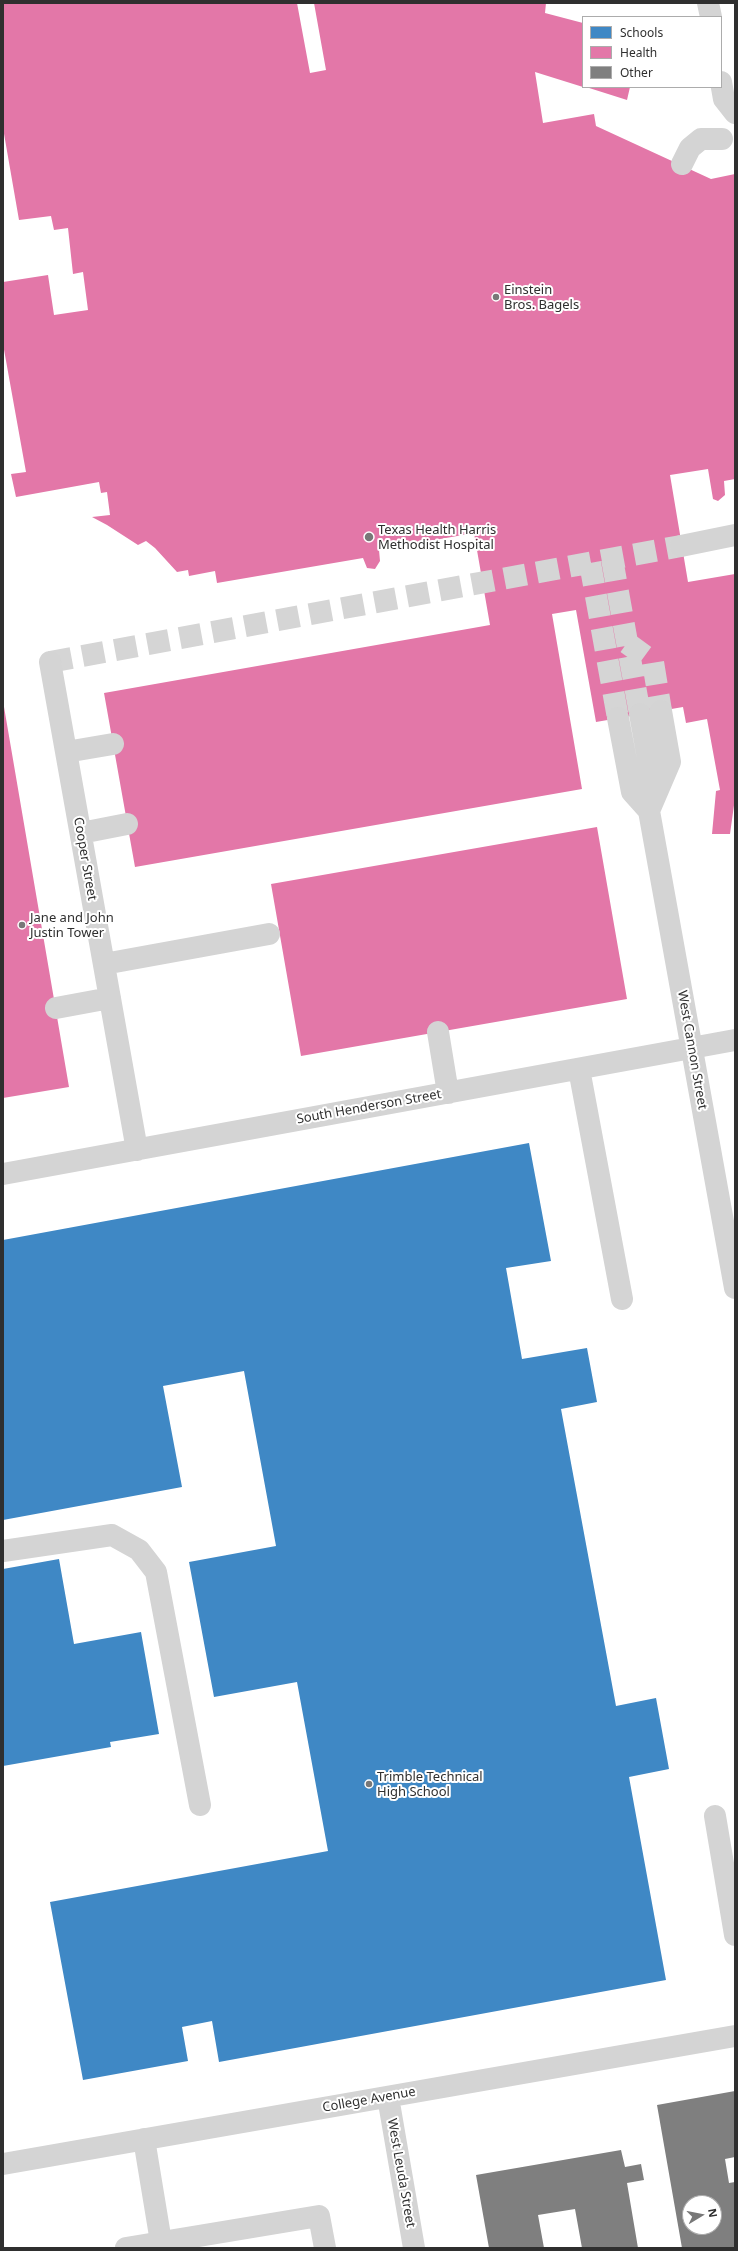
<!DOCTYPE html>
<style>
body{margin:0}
#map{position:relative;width:738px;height:2251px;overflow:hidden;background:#fff;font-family:"Noto Sans",sans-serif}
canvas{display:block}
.frame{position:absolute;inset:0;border:4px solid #2f2f2f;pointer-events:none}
.legend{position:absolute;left:582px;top:16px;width:140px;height:72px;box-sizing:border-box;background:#fff;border:1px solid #acacac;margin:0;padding:5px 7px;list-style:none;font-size:12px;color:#2f2f2f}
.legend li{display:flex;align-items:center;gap:8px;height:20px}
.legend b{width:20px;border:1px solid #acacac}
.north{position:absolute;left:682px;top:2195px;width:40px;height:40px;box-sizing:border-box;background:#fff;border:1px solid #acacac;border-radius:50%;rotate:80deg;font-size:11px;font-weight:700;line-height:16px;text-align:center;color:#2f2f2f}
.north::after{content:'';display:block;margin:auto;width:14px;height:18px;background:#787878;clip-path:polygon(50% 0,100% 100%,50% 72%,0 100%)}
</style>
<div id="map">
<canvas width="738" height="2251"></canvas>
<div class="frame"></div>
<ul class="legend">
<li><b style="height:11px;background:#3f88c5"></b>Schools</li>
<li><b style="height:11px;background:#e377a8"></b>Health</li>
<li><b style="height:11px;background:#7f7f7f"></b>Other</li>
</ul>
<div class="north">N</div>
</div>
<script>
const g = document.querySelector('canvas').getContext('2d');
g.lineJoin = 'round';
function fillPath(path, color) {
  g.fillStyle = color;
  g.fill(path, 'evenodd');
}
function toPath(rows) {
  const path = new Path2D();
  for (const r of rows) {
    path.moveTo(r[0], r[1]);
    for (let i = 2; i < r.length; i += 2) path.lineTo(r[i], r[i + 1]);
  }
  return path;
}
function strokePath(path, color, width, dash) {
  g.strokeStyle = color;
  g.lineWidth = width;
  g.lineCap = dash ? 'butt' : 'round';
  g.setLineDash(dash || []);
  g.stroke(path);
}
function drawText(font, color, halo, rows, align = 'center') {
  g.font = font + ' "Noto Sans",sans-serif';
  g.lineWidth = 4;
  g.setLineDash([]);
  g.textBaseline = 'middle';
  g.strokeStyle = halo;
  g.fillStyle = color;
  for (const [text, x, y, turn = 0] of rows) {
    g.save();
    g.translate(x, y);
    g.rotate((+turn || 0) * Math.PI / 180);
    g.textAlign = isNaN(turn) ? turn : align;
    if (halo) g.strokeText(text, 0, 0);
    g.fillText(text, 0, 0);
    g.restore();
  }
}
fillPath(toPath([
 [529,1143,551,1261,506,1268,522,1359,587,1348,597,1402,561,1409,616,1706,656,1698,669,1769,629,1777,666,1980,219,2062,212,2021,182,2027,188,2061,83,2080,50,1902,328,1851,297,1682,214,1697,189,1562,276,1546,244,1371,163,1386,182,1487,3,1520,3,1240],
 [59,1559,74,1644,141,1632,159,1734,110,1742,111,1747,3,1766,3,1569]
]), '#3f88c5');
fillPath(toPath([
 [3,3,297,3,310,73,326,70,314,3,546,3,545,13,583,23,583,87,535,72,543,123,594,114,596,126,711,179,735,174,735,479,724,481,725,495,718,501,713,499,708,469,670,475,688,582,735,574,735,798,730,834,712,834,716,791,720,790,707,719,686,723,683,707,596,722,576,610,552,614,582,789,135,867,104,693,490,625,474,533,379,550,380,561,375,569,367,568,363,558,217,583,215,571,189,576,188,570,177,572,155,548,146,541,138,545,107,525,92,517,110,515,107,492,101,493,99,482,16,497,11,474,26,472,3,344,3,282,48,275,54,315,88,310,83,272,73,274,68,228,54,230,51,216,19,220,3,128],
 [586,87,630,87,627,100],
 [3,701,69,1087,3,1098],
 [597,827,627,999,301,1056,271,884]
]), '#e377a8');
fillPath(toPath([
 [735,2091,735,2157,725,2159,729,2183,735,2182,735,2248,682,2248,657,2105],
 [690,2203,714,2203,714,2227,690,2227],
 [621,2150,625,2167,641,2164,644,2180,627,2183,638,2248,582,2248,575,2209,538,2215,544,2248,489,2248,476,2175]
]), '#7f7f7f');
strokePath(toPath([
 [612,559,640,714],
 [590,563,618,718],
 [627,643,653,662,661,711],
 [50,662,681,546]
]), '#d5d5d5', 22, [22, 11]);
strokePath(toPath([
 [708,3,711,17],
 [721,82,724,99,735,113],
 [682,164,690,148,701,139,722,139],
 [681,546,735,535],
 [50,662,137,1150],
 [640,714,655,797,649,811],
 [618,718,632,792,649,811,735,1288],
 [66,752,113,744],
 [655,797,670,762,661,711],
 [81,833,127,824],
 [104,964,269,934],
 [56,1008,110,998],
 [438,1032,448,1093],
 [579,1069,622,1299],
 [3,1174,735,1040],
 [3,1551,112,1535,139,1550,156,1572,200,1805],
 [715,1816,735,1935],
 [388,2097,414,2248],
 [144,2139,161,2242],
 [3,2164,735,2036],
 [126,2248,319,2216,325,2248]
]), '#d4d4d4', 22);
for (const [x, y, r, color] of [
 [496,297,4,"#787878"],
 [369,537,5,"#787878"],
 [22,925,4,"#787878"],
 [369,1784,4,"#787878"]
]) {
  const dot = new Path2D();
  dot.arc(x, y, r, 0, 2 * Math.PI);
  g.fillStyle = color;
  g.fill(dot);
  strokePath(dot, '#fff', 1.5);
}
drawText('13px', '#2f2f2f', '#fff', [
 ["Einstein",504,290],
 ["Bros. Bagels",504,305],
 ["Texas Health Harris",378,530],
 ["Methodist Hospital",378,545],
 ["Jane and John",30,918],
 ["Justin Tower",30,933],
 ["Trimble Technical",377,1777],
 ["High School",377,1792]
], 'left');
drawText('13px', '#2f2f2f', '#fff', [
 ["Cooper Street",85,859,80],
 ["West Cannon Street",692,1050,80],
 ["South Henderson Street",369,1107,-10],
 ["College Avenue",369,2100,-10],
 ["West Leuda Street",401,2173,80]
]);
</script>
